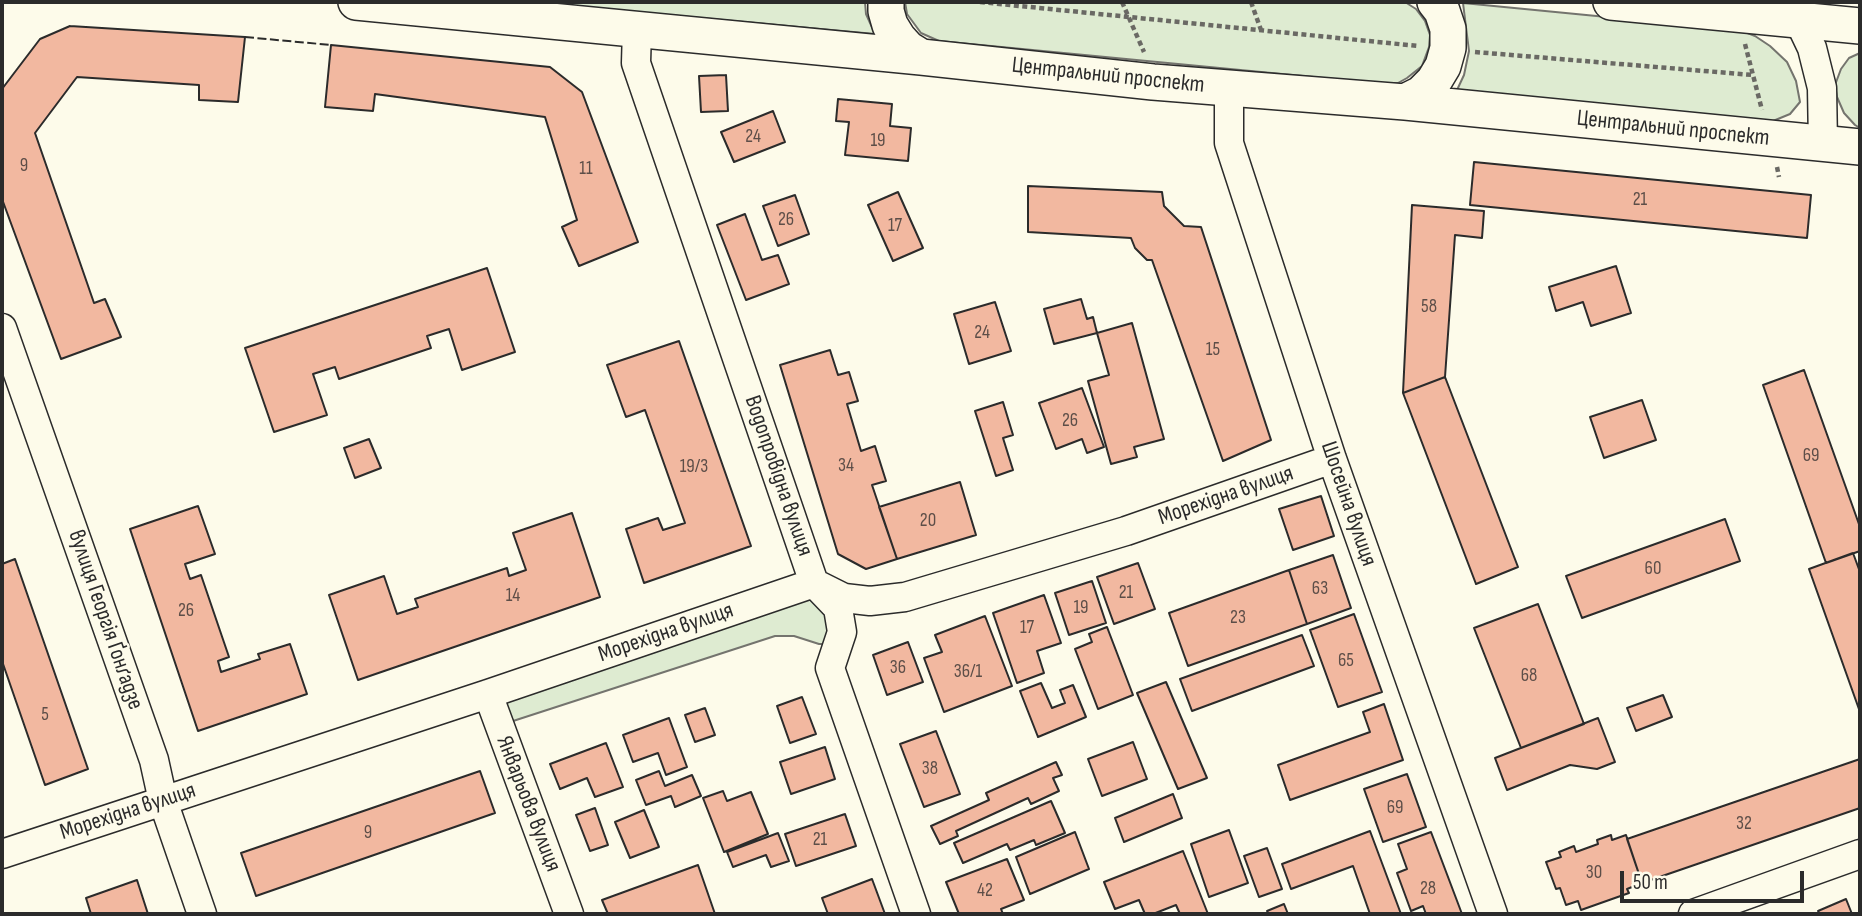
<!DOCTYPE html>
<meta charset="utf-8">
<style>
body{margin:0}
#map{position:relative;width:1862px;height:916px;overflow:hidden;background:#fdfbea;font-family:"Sofia Sans Condensed",sans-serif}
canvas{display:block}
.frame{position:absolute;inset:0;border:4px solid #2b2b2b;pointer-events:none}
.scale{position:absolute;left:1620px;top:871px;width:184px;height:32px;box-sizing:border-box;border:4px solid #2b2b2b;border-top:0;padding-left:9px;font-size:21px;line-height:24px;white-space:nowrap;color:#2b2b2b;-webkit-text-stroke:5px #fdfbea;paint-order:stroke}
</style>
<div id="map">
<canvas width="1862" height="916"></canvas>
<div class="frame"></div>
<div class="scale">50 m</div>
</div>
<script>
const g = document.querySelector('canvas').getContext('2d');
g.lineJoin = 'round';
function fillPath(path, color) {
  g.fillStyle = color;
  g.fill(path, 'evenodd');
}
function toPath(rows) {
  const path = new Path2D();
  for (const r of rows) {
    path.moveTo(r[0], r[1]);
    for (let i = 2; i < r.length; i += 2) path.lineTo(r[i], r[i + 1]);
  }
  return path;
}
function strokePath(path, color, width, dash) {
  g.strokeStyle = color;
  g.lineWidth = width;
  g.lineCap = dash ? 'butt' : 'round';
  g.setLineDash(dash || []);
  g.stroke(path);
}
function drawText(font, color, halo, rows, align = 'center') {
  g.font = font + ' "Sofia Sans Condensed",sans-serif';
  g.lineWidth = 5;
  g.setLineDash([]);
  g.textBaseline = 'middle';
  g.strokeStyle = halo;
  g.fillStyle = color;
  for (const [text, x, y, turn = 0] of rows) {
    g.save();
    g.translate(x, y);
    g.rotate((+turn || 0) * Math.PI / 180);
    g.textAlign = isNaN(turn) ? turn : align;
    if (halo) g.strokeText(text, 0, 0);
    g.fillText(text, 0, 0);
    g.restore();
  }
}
const green = toPath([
 [527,2,865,2,866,14,875,34,527,2],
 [905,2,1405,2,1416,9,1425,21,1430,35,1429,47,1422,66,1407,78,1398,83,1386,84,939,41,921,33,907,14,905,2],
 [1463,3,1740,30,1755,36,1770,46,1787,62,1796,81,1800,102,1790,114,1773,121,1457,90,1464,75,1469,51,1463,3],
 [1860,53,1860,128,1855,125,1844,113,1837,97,1835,85,1841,69,1849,58,1860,53],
 [804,598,815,599,825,603,830,644,819,644,794,636,775,636,510,722,504,703,804,598]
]);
fillPath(green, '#deebd1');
strokePath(green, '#74746e', 2);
const building = toPath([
 [70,26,245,37,238,102,199,100,199,85,77,77,35,133,94,303,105,299,121,337,61,359,2,199,2,89,40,39,70,26],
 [331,45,550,67,582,92,638,242,579,266,562,227,577,220,545,117,375,94,373,111,325,107,331,45],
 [726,75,728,111,701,112,699,76,726,75],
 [838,99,892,104,890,126,911,128,908,161,845,155,849,122,836,121,838,99],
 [773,111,785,142,734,162,721,132,773,111],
 [1474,162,1811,195,1807,238,1470,205,1474,162],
 [1028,186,1162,192,1164,206,1184,226,1201,227,1271,440,1223,461,1152,260,1147,260,1135,248,1131,238,1028,232,1028,186],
 [898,192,923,248,893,261,868,205,898,192],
 [795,195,809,234,778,246,763,206,795,195],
 [1412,205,1484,211,1482,238,1455,235,1445,377,1403,393,1412,205],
 [745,214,762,260,778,255,789,284,746,300,717,225,745,214],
 [1616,266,1631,313,1591,326,1583,302,1556,311,1549,287,1616,266],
 [487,268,515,352,462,370,449,329,427,336,431,348,339,379,335,367,313,374,327,415,274,432,245,348,487,268],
 [1081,299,1087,319,1093,317,1097,333,1054,344,1044,309,1081,299],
 [995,302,1011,351,969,364,954,314,995,302],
 [1132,323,1164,439,1134,447,1137,457,1111,464,1088,381,1109,375,1097,333,1132,323],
 [679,341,751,546,644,583,626,529,658,518,663,530,685,523,645,410,626,417,607,365,679,341],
 [830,350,838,375,849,372,858,401,847,404,861,451,875,446,886,481,872,485,897,559,866,569,838,554,780,365,830,350],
 [1804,370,1860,527,1860,551,1826,563,1763,385,1804,370],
 [1445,377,1518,567,1476,584,1403,393,1445,377],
 [1082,388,1104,447,1087,453,1082,439,1056,449,1039,403,1082,388],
 [1642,400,1656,440,1604,458,1590,417,1642,400],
 [1003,402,1013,435,1003,438,1013,470,996,476,975,411,1003,402],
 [369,439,381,468,355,478,344,448,369,439],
 [960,482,976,535,897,559,879,507,960,482],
 [1321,496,1334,536,1293,550,1279,509,1321,496],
 [198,506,215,554,185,564,190,579,201,575,229,657,218,661,221,672,260,659,258,654,290,644,307,694,198,731,130,529,198,506],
 [572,513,600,597,358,680,329,595,384,576,397,614,418,607,415,599,507,568,509,576,526,570,513,533,572,513],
 [1725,519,1740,561,1582,618,1566,576,1725,519],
 [1853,553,1860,572,1860,712,1809,569,1853,553],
 [1333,555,1351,608,1307,624,1289,570,1333,555],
 [15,559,88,769,45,785,2,661,2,564,15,559],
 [1138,563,1155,609,1114,624,1097,577,1138,563],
 [1289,570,1307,624,1188,666,1169,613,1289,570],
 [1092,581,1106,623,1069,635,1055,593,1092,581],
 [1044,595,1061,643,1037,651,1044,673,1017,683,993,613,1044,595],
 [1538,604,1584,724,1521,748,1474,628,1538,604],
 [1354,614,1382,692,1338,707,1310,630,1354,614],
 [985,616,1012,686,944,712,924,658,942,652,935,635,985,616],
 [1107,627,1133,695,1098,709,1075,649,1092,642,1089,634,1107,627],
 [1302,635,1314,666,1192,711,1180,679,1302,635],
 [908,642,923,682,887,695,873,655,908,642],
 [1166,682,1207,778,1178,789,1137,693,1166,682],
 [1041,683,1052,708,1065,703,1060,690,1073,685,1086,717,1038,737,1020,691,1041,683],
 [1663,695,1672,717,1636,731,1627,708,1663,695],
 [802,697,816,734,790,743,777,706,802,697],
 [1384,704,1403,760,1290,800,1278,765,1370,732,1363,712,1384,704],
 [705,708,715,735,695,742,685,715,705,708],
 [669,718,687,767,666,775,658,753,633,762,623,735,669,718],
 [1598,718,1615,762,1597,769,1570,765,1507,790,1495,758,1598,718],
 [936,731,960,794,924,807,900,744,936,731],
 [1133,742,1147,779,1102,796,1088,759,1133,742],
 [606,743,623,787,595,797,587,778,560,789,550,764,606,743],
 [825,747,835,779,791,794,780,762,825,747],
 [1860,759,1860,808,1642,883,1627,839,1860,759],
 [1056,762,1062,775,1053,778,1059,791,1031,804,1028,798,956,831,958,836,940,844,931,826,989,800,986,793,1056,762],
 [480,771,495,813,256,896,241,853,480,771],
 [659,771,665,786,692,775,701,796,675,807,671,796,646,805,636,780,659,771],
 [1407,774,1426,827,1383,842,1364,789,1407,774],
 [723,791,727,801,751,792,768,834,724,852,703,798,723,791],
 [1173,794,1182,818,1124,842,1115,818,1173,794],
 [1051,801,1065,833,1036,845,1034,840,1010,850,1007,844,963,863,954,843,1051,801],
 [595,808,608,845,590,851,576,815,595,808],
 [644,810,659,847,630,858,615,822,644,810],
 [845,814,856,846,796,866,785,834,845,814],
 [1229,830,1248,883,1209,897,1191,844,1229,830],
 [1370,831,1401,914,1370,914,1353,866,1291,889,1282,864,1370,831],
 [1075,832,1089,869,1030,894,1016,857,1075,832],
 [1431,832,1462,914,1426,914,1423,906,1411,911,1397,873,1407,869,1398,844,1431,832],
 [778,833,789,861,771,867,766,855,733,867,727,852,778,833],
 [1611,835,1612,840,1626,835,1642,883,1627,889,1629,893,1581,910,1578,901,1566,905,1560,888,1556,889,1546,862,1561,857,1559,852,1574,846,1576,852,1598,844,1597,840,1611,835],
 [1267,848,1282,889,1259,897,1244,856,1267,848],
 [1183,851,1208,914,1180,914,1176,905,1153,914,1145,914,1139,900,1115,909,1104,882,1183,851],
 [1007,859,1024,900,1001,909,1003,914,959,914,946,882,1007,859],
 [698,865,715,914,608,914,602,900,698,865],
 [872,879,885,914,828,914,822,898,872,879],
 [137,880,148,914,91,914,86,898,137,880],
 [1846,899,1852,914,1820,914,1818,911,1846,899],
 [1284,904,1288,914,1269,914,1267,911,1284,904]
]);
fillPath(building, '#f2b8a0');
strokePath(building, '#2b2b2b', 2);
const minor = toPath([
 [1791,4,1812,48,1822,88,1823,144],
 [637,29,636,63,814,583,838,608,842,632,830,668,916,914],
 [1229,88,1229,143,1332,459,1493,914],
 [2,328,154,760,163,801,202,914],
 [488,694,569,914],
 [2,854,488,694,814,583,844,598,870,601,905,597,1126,531,1332,459],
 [1693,914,1860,854]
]);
const major = toPath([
 [356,2,921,57,1153,82,1405,102,1860,147],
 [886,2,886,11,890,25,898,38,908,49,921,57],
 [1611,2,1860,26],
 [1405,102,1421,94,1434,81,1443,66,1448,48,1448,29,1442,11,1435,2]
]);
strokePath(minor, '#2b2b2b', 31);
strokePath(major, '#2b2b2b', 38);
strokePath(toPath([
 [980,2,1418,46],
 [1122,2,1144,52],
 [1251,2,1261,30],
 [1745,44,1762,110],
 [1475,52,1753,75],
 [1777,167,1779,177]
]), '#6a6964', 4.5, [5, 3.5]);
strokePath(minor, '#fdfbea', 28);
strokePath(major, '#fdfbea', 35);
strokePath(toPath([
 [245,37,331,45]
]), '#2b2b2b', 2, [9, 3.5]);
drawText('19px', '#5d4e48', null, [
 ["24",753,137],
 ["19",878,141],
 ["9",24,166],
 ["11",586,169],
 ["21",1640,200],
 ["26",786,220],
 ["17",895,226],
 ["58",1429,307],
 ["24",982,333],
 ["15",1213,350],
 ["26",1070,421],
 ["69",1811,456],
 ["34",846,466],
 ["19/3",694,467],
 ["20",928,521],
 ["60",1653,569],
 ["63",1320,589],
 ["21",1126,593],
 ["14",513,596],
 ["19",1081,608],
 ["26",186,611],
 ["23",1238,618],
 ["17",1027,628],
 ["65",1346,661],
 ["36",898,668],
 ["36/1",968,672],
 ["68",1529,676],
 ["5",45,715],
 ["38",930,769],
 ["69",1395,808],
 ["32",1744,824],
 ["9",368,833],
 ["21",820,840],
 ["30",1594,873],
 ["28",1428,889],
 ["42",985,891]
]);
drawText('23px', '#2b2b2b', '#fdfbea', [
 ["Центральний проспект",1108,76,6],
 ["Центральний проспект",1673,129,6],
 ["Водопровідна вулиця",778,476,71],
 ["Морехідна вулиця",1226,496,-19],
 ["Шосейна вулиця",1348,504,71],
 ["вулиця Георгія Ґонґадзе",105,620,71],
 ["Морехідна вулиця",666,633,-19],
 ["Январьова вулиця",528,804,69],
 ["Морехідна вулиця",128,812,-18]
]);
</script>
